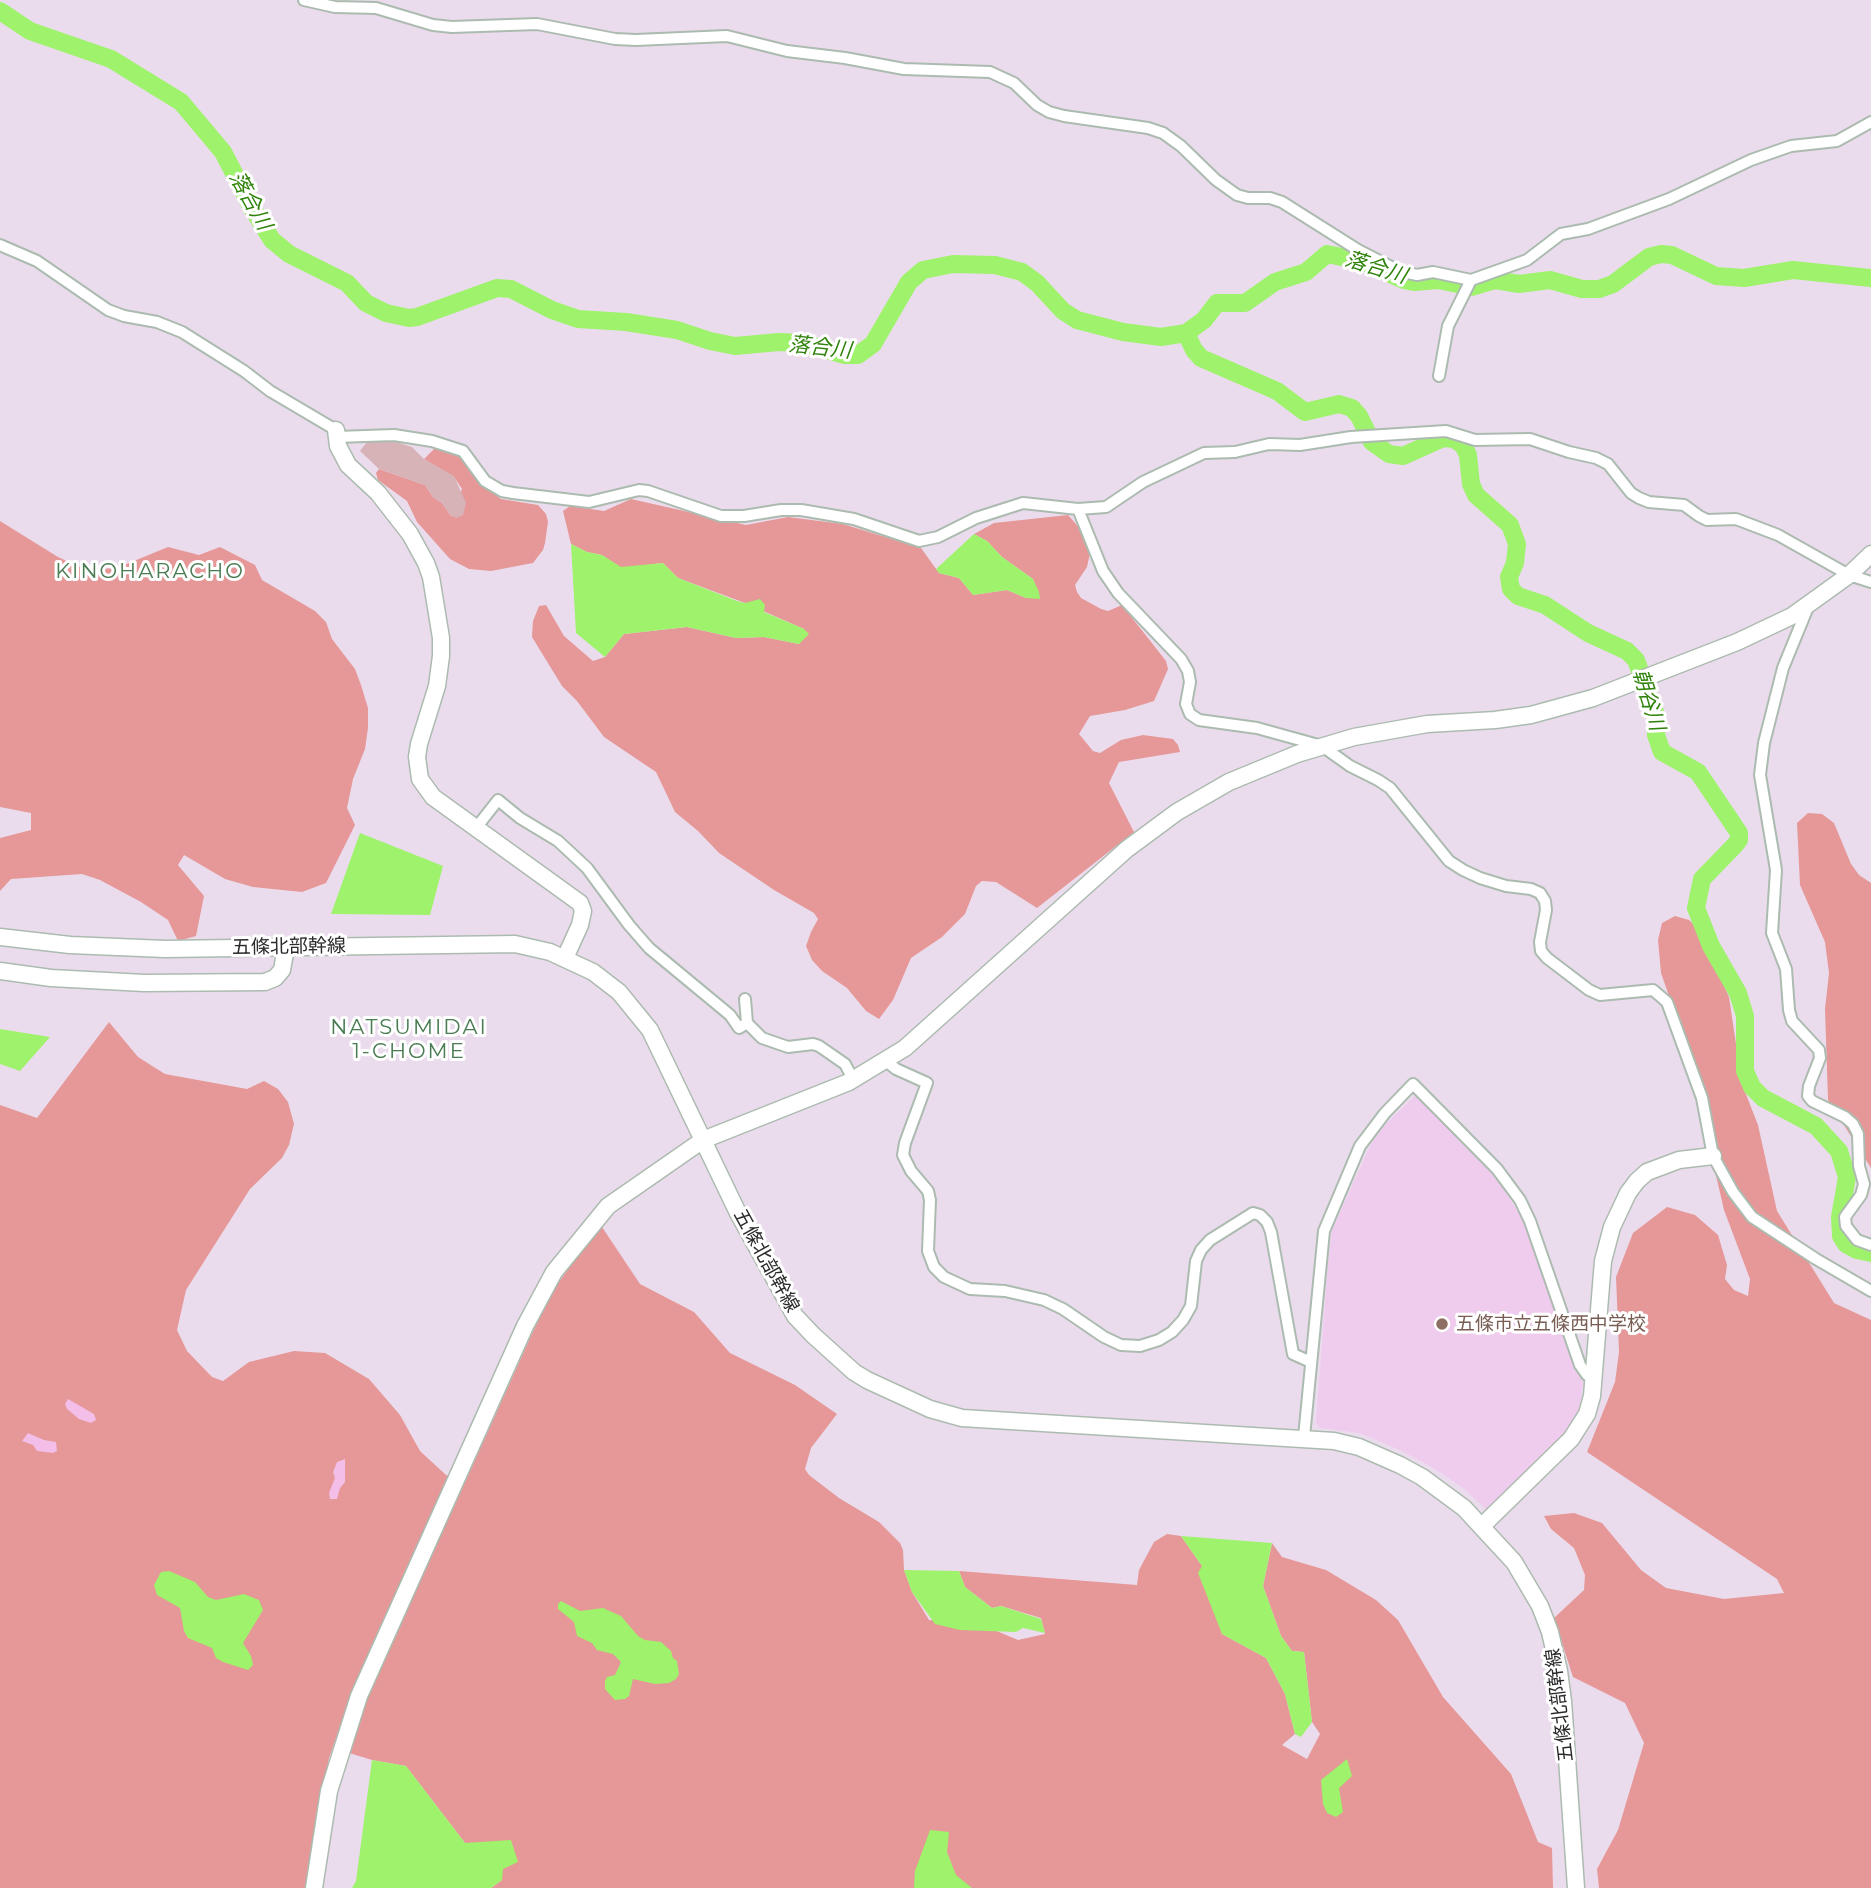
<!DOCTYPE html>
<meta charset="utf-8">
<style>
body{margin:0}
canvas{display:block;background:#ebdced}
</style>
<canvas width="1871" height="1888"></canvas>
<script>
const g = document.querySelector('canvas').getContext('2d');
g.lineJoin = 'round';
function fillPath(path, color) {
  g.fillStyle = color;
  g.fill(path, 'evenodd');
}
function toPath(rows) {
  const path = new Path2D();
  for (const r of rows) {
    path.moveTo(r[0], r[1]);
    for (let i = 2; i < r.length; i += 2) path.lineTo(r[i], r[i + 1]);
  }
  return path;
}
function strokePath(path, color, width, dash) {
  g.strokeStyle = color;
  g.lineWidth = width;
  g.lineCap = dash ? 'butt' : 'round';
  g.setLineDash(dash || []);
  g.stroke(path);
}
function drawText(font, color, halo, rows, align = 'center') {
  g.font = font + ' Montserrat,"Noto Sans JP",sans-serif';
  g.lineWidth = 6;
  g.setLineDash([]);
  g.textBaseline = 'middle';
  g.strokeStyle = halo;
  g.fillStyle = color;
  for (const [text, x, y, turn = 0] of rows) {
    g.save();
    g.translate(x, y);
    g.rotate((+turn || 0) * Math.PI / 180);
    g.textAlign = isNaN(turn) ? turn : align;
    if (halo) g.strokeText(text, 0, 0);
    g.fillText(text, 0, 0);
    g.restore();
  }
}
fillPath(toPath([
 [1416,1095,1497,1179,1522,1218,1583,1384,1580,1407,1566,1432,1487,1510,1462,1487,1432,1467,1402,1451,1360,1433,1320,1428,1316,1423,1328,1264,1332,1230,1372,1142,1387,1123]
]), '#efcbee');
fillPath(toPath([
 [437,446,462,454,476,479,501,499,538,505,546,514,548,522,545,543,543,550,533,563,491,571,469,569,450,559,417,522,407,501,378,480,376,473,379,469,425,485,433,497,442,503,451,516,462,489,454,477,424,459],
 [631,499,746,525,788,517,843,524,921,548,939,573,959,578,973,595,1007,590,1026,598,1040,598,1033,579,1002,557,987,541,974,534,994,523,1068,515,1083,532,1090,553,1087,567,1075,585,1077,592,1081,598,1101,609,1108,611,1122,605,1166,661,1168,669,1154,701,1125,710,1090,716,1079,734,1093,751,1100,753,1121,740,1143,735,1173,739,1178,745,1180,752,1119,762,1109,783,1134,832,1037,908,996,882,982,881,976,886,965,914,942,937,911,958,893,1000,879,1019,866,1011,847,988,822,971,812,960,806,946,811,932,818,919,814,913,774,890,719,853,698,831,675,812,656,772,604,737,577,701,562,686,532,637,533,621,539,606,546,605,564,636,593,661,605,657,624,634,687,627,736,638,764,637,799,644,804,629,745,603,678,578,663,563,621,568,602,555,587,552,571,544,563,511,570,506,604,511],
 [0,521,58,557,80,567,100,569,117,568,168,547,199,555,220,547,255,565,262,580,315,611,326,622,332,639,355,669,361,685,368,708,368,728,365,749,353,779,347,808,355,825,326,883,302,892,253,887,225,879,184,855,178,865,204,896,196,936,178,941,168,920,141,902,100,880,82,874,11,879,0,891,0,838,31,830,31,813,0,807],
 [1808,813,1822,814,1834,823,1851,864,1859,875,1871,883,1871,1168,1828,1100,1825,1009,1829,973,1825,942,1800,885,1797,823],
 [1675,916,1689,920,1700,930,1729,997,1742,1084,1758,1125,1777,1211,1834,1303,1871,1320,1871,1888,1599,1888,1597,1869,1618,1830,1644,1743,1625,1703,1573,1677,1554,1618,1584,1590,1585,1575,1574,1548,1551,1529,1544,1516,1574,1513,1602,1523,1641,1570,1666,1588,1724,1599,1784,1593,1777,1579,1587,1452,1615,1382,1619,1352,1616,1277,1633,1233,1667,1207,1695,1215,1718,1235,1727,1265,1725,1279,1734,1290,1748,1296,1750,1279,1724,1210,1686,1045,1661,973,1658,940,1662,923],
 [109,1022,138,1057,165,1074,247,1089,264,1081,278,1089,288,1102,294,1124,289,1145,282,1158,250,1189,186,1290,177,1330,187,1351,212,1377,223,1381,249,1362,294,1351,325,1353,369,1379,400,1415,420,1451,446,1475,465,1482,549,1296,586,1244,602,1227,640,1284,694,1312,730,1353,795,1385,837,1414,811,1448,805,1469,809,1475,839,1498,879,1522,900,1543,903,1550,904,1570,912,1592,929,1620,980,1624,1018,1640,1045,1634,1041,1618,1001,1606,992,1608,965,1587,959,1571,1137,1585,1139,1570,1154,1542,1167,1534,1181,1536,1202,1566,1222,1634,1266,1658,1285,1694,1295,1734,1282,1745,1307,1759,1320,1734,1312,1722,1304,1652,1292,1651,1281,1636,1263,1586,1272,1543,1282,1557,1326,1570,1376,1600,1398,1620,1443,1697,1511,1774,1538,1842,1552,1848,1553,1888,491,1888,502,1880,465,1843,406,1766,372,1760,346,1752,357,1715,345,1713,329,1758,307,1888,0,1888,0,1105,37,1118]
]), '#e59897');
fillPath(toPath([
 [68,1399,94,1414,96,1420,91,1423,79,1419,67,1409,65,1404],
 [28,1433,44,1440,56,1442,57,1451,53,1453,37,1451,33,1445,22,1441],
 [345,1459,345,1482,340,1488,337,1499,330,1499,329,1493,335,1478,333,1472,337,1462]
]), '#f3bee8');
fillPath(toPath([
 [386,439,412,447,424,459,454,476,466,503,463,515,457,518,451,516,442,503,433,497,425,485,379,469,360,451,367,442]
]), '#d7b3b7');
fillPath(toPath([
 [974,534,987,541,1002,557,1033,579,1039,592,1040,599,1026,598,1007,590,973,595,959,578,939,573,936,569],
 [571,544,587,552,602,555,621,567,663,563,678,578,737,601,745,603,760,599,765,605,764,612,804,629,809,634,799,644,764,637,736,638,687,627,624,634,605,657,576,633],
 [360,833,443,866,430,915,331,914],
 [0,1029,50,1037,20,1071,0,1064],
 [1181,1536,1272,1543,1263,1586,1281,1636,1292,1651,1304,1652,1312,1722,1301,1737,1295,1734,1285,1694,1266,1658,1222,1634,1198,1573,1202,1566],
 [904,1570,959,1571,965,1587,992,1608,1001,1606,1041,1619,1045,1633,1023,1628,1016,1632,960,1630,935,1624,912,1592],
 [169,1571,195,1582,208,1597,216,1600,244,1594,259,1600,263,1610,243,1643,251,1656,253,1665,248,1670,223,1662,216,1658,212,1648,188,1638,184,1631,180,1608,157,1595,154,1585,161,1572],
 [561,1601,580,1611,603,1608,621,1616,638,1636,645,1640,661,1642,671,1651,673,1658,677,1661,679,1674,676,1679,669,1683,655,1684,633,1679,629,1696,625,1699,615,1700,605,1689,605,1681,607,1677,615,1675,621,1662,613,1654,597,1650,592,1643,577,1636,574,1622,558,1609,558,1604],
 [1347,1759,1352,1776,1339,1788,1343,1812,1336,1817,1327,1813,1323,1804,1321,1780],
 [372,1760,406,1766,465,1843,511,1840,518,1862,503,1869,502,1880,491,1888,352,1888,356,1881],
 [930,1830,949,1832,947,1852,956,1875,972,1888,914,1888,915,1871]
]), '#9ff26c');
strokePath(toPath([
 [0,11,30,31,111,59,181,102,223,152,252,208,272,240,289,254,347,283,366,303,386,313,409,318,417,317,497,288,511,289,552,310,578,319,626,322,677,330,710,341,735,346,779,342,803,343,845,355,858,355,873,344,909,282,923,270,953,264,995,265,1022,272,1037,283,1063,311,1077,320,1123,332,1161,337,1186,333,1204,320,1217,303,1245,303,1275,282,1306,272,1327,254,1361,261,1404,280,1414,282,1438,280,1472,287,1495,280,1519,284,1550,280,1582,289,1599,289,1613,284,1649,257,1661,254,1672,255,1716,276,1744,278,1793,270,1871,278],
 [1186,333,1194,350,1201,358,1277,391,1305,412,1339,404,1352,408,1359,416,1372,442,1389,454,1403,456,1443,438,1454,439,1463,445,1468,455,1471,484,1476,495,1510,525,1517,544,1515,563,1509,577,1511,589,1518,596,1545,605,1588,633,1627,651,1636,660,1656,715,1656,735,1662,752,1698,772,1739,833,1739,840,1735,845,1702,879,1696,908,1711,946,1738,993,1745,1016,1745,1071,1752,1087,1763,1098,1816,1126,1839,1151,1847,1177,1840,1217,1841,1236,1846,1244,1857,1250,1871,1253]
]), '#9ff26c', 18);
const street = toPath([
 [304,0,335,7,376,8,433,25,452,27,537,24,615,39,636,40,727,36,787,51,845,58,904,69,990,72,1014,83,1037,105,1049,112,1064,116,1148,128,1163,133,1181,146,1216,180,1237,195,1248,198,1270,198,1282,202,1358,250,1399,271,1417,275,1433,272,1471,280,1527,260,1561,234,1588,229,1669,199,1751,160,1791,146,1837,141,1871,122],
 [0,245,37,261,108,310,124,316,157,322,182,332,244,371,270,391,336,430],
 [1439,376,1448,326,1471,280],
 [337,437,394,435,432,441,463,451,485,481,502,491,513,493,589,502,639,490,648,491,721,516,744,516,781,510,801,510,854,519,919,541,938,537,976,518,1023,503,1078,509,1106,507,1143,482,1204,453,1235,452,1269,444,1300,445,1351,437,1446,431,1475,440,1530,439,1569,452,1596,458,1608,464,1631,493,1639,498,1649,502,1684,505,1699,516,1707,520,1736,519,1778,535,1849,575,1871,582],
 [1078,509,1103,571,1118,593,1181,659,1188,671,1190,682,1186,704,1190,714,1199,720,1257,728,1322,746,1350,766,1378,780,1390,788,1449,861,1463,870,1480,878,1506,886,1531,889,1540,893,1545,901,1546,910,1540,942,1541,951,1547,958,1589,990,1600,995,1653,990,1667,1002,1702,1098,1713,1156,1733,1192,1752,1217,1816,1259,1871,1291],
 [1808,607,1783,668,1764,743,1760,775,1776,870,1772,933,1786,969,1789,1010,1792,1021,1819,1050,1820,1058,1809,1086,1808,1096,1812,1101,1845,1117,1853,1124,1858,1134,1859,1166,1864,1184,1861,1195,1845,1217,1846,1226,1857,1240,1871,1245],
 [476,828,498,800,520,818,558,841,587,868,629,925,649,948,730,1015,739,1028,747,1023],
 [745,999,747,1023,762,1038,788,1047,813,1044,819,1046,845,1064,853,1079],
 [886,1061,896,1069,927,1083,905,1143,903,1155,911,1171,928,1191,930,1200,928,1251,934,1267,944,1277,970,1289,1005,1291,1044,1300,1063,1309,1104,1337,1121,1345,1140,1346,1159,1340,1172,1332,1183,1320,1191,1306,1196,1261,1201,1250,1210,1240,1253,1213,1260,1215,1267,1222,1271,1232,1293,1354,1311,1362],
 [1304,1437,1324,1231,1360,1146,1385,1113,1413,1084,1497,1169,1520,1200,1530,1221,1580,1365,1587,1375,1594,1378]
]);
const secondary = toPath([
 [336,430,338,446,348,465,378,493,410,534,426,563,431,577,441,638,441,656,437,686,419,744,417,757,420,779,433,797,580,903,583,911,580,925,565,958],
 [0,937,70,945,165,949,515,944,550,952,593,972,619,992,650,1030,738,1213,795,1316,813,1335,854,1372,867,1380,930,1409,962,1418,1334,1441,1359,1447,1400,1465,1422,1477,1464,1508,1514,1562,1540,1606,1550,1632,1559,1671,1563,1701,1576,1888],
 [0,971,51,978,144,983,265,982,275,978,282,970,286,947],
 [1482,1526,1571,1439,1587,1414,1592,1396,1603,1261,1612,1227,1628,1193,1637,1181,1647,1172,1679,1160,1713,1156],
 [314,1888,329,1791,359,1696,525,1326,554,1272,608,1206,703,1140,849,1082,905,1048,1127,849,1177,812,1229,782,1297,754,1354,737,1427,724,1495,720,1531,715,1593,698,1737,642,1792,616,1849,575,1871,554]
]);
strokePath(street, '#acbbaf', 14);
strokePath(secondary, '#acbbaf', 19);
strokePath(street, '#fff', 10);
strokePath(secondary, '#fff', 16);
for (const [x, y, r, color] of [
 [1442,1324,7,"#8d6e63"]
]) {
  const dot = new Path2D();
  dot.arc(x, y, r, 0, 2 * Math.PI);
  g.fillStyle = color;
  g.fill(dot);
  strokePath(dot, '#fff', 2.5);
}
drawText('19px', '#2a2a2a', '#fff', [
 ["五條北部幹線",289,947,-1],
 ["五條北部幹線",766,1261,61],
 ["五條北部幹線",1560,1705,-97]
]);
drawText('19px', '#785e54', '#fff', [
 ["五條市立五條西中学校",1456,1324]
], 'left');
drawText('italic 21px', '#2f830b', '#fff', [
 ["落合川",250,201,61],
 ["落合川",1376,268,17],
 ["落合川",820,348,6],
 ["朝谷川",1648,700,73]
]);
g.letterSpacing = '2px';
drawText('21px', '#497c52', '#fff', [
 ["KINOHARACHO",150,572],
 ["NATSUMIDAI",409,1028],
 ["1-CHOME",409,1052]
]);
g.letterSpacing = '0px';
</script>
